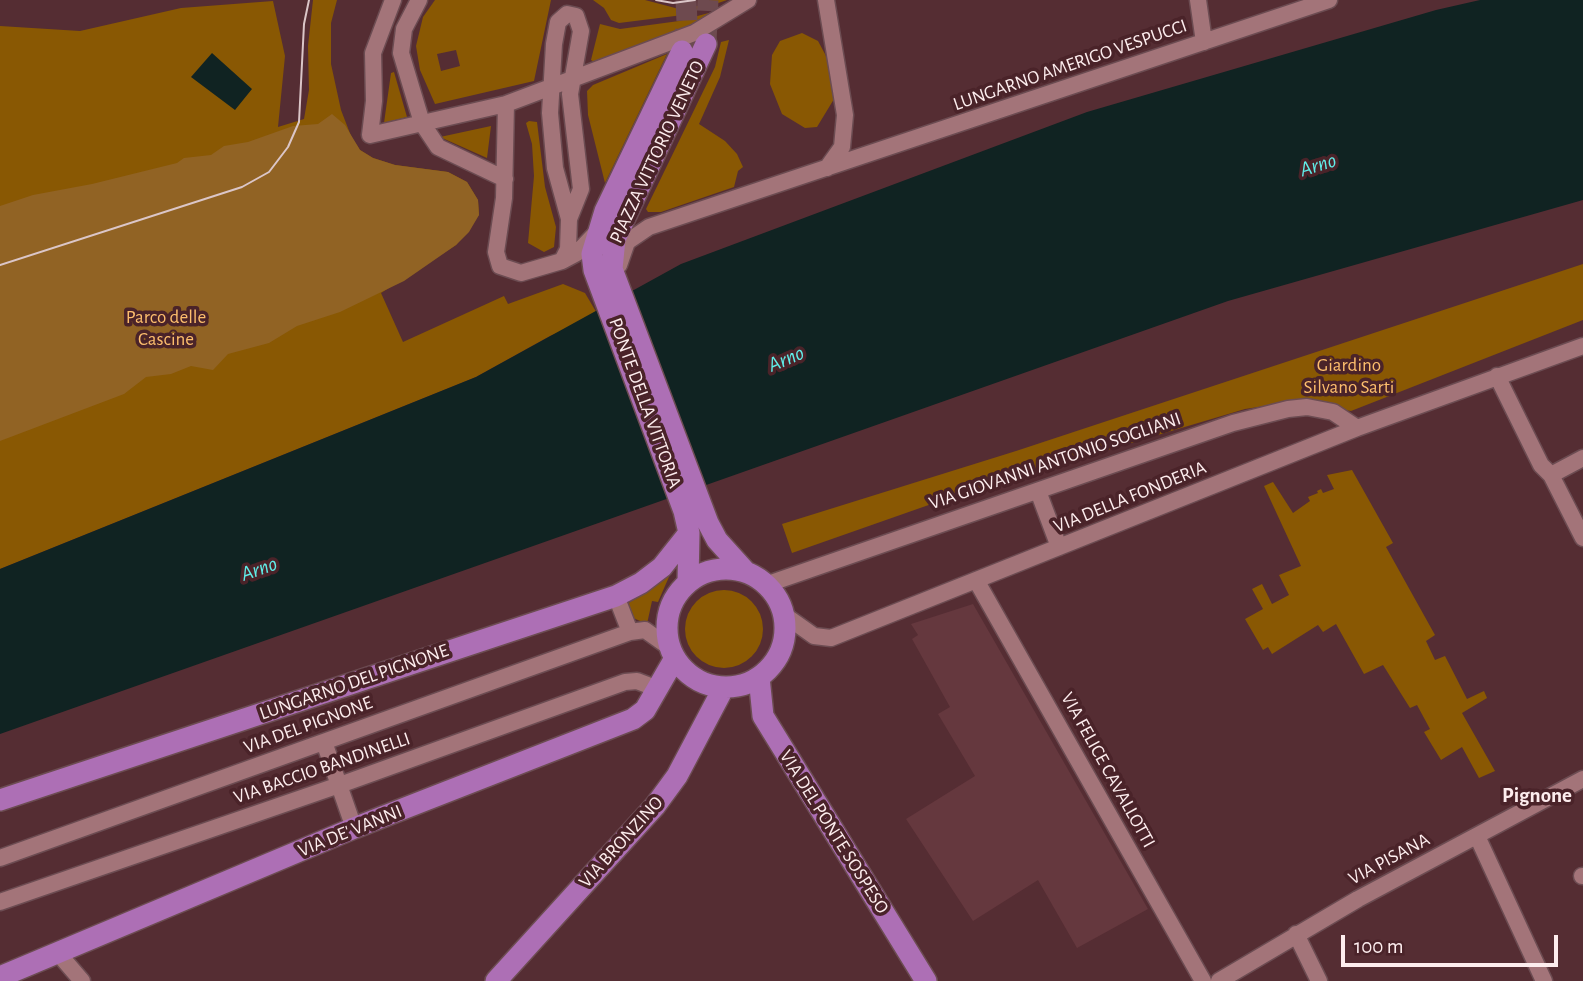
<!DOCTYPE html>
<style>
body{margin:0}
#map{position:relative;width:1583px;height:981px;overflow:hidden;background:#552d33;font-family:"Alegreya Sans",sans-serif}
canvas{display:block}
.scale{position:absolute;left:1341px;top:935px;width:217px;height:32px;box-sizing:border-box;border:4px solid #fdedee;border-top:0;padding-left:9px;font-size:21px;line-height:24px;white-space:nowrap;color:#fdedee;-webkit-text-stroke:5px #4a2329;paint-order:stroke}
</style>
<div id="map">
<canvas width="1583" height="981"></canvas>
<div class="scale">100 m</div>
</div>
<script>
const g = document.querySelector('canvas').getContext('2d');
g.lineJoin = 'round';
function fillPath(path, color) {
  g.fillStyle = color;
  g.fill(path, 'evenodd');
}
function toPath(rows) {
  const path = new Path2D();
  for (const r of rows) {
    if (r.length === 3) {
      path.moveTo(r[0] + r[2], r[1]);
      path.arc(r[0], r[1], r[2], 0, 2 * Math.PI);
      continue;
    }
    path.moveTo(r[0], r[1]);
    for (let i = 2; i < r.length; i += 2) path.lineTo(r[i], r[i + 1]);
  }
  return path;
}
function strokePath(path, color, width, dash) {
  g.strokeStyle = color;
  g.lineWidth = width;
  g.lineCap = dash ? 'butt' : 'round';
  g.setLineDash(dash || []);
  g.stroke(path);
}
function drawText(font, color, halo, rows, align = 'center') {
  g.font = font + ' "Alegreya Sans",sans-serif';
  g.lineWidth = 7;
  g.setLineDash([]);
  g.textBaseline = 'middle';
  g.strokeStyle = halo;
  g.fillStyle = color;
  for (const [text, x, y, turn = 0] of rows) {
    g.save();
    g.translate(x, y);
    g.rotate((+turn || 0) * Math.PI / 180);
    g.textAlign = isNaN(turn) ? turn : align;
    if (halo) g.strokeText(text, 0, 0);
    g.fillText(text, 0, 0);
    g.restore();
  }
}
fillPath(toPath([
 [973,604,1148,909,1077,948,1038,880,973,921,906,819,975,776,938,714,950,707,912,639,918,635,911,624]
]), '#65383e');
fillPath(toPath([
 [313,0,337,0,331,23,331,64,341,110,351,136,360,150,373,158,395,165,448,172,467,182,478,200,479,215,456,245,381,293,403,342,504,296,508,304,563,284,585,293,598,315,550,336,476,377,0,569,0,26,80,31,181,8,273,1,285,56,278,127,304,119,309,90,308,46],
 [435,0,551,0,534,81,435,104,420,70,416,46,423,17],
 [456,50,460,66,441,71,437,54],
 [593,0,645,0,679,9,698,6,710,0,727,0,683,15,619,23,611,20,604,8],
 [716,11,705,21,594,62,591,60,600,24,620,29,679,21],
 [802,33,818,41,825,54,831,68,834,99,817,127,805,128,782,114,770,84,772,55,780,41],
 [729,40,720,77,699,124,725,141,737,154,743,167,738,171,734,187,661,212,648,212,646,209,715,67,721,42],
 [667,54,605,183,588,115,587,91,593,85],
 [394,72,407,117,384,123,391,73],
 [529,121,537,122,545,187,556,227,554,247,544,252,528,243,534,176,532,144,526,123],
 [491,126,487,158,440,137],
 [1583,264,1583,320,1351,411,1292,402,1245,409,960,494,792,553,782,524,1016,451],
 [1352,470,1393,543,1386,547,1435,635,1426,641,1435,660,1445,656,1467,699,1484,691,1487,698,1462,713,1495,771,1479,778,1462,747,1441,760,1424,732,1430,729,1417,705,1410,708,1383,665,1364,674,1336,624,1323,632,1318,625,1272,654,1268,647,1263,650,1245,619,1263,609,1252,589,1262,584,1272,604,1289,595,1279,575,1301,566,1264,486,1273,482,1293,513,1310,501,1308,497,1318,493,1317,491,1321,489,1323,493,1334,489,1327,475],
 [672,570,658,602,652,601,647,624,631,617,625,605,643,594],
 [724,629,39]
]), '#895803');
fillPath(toPath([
 [332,114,345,125,360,150,373,158,395,165,448,172,467,182,478,200,479,215,469,232,456,245,404,281,340,312,297,326,269,343,228,354,213,370,191,366,171,374,146,377,124,394,0,441,0,206,33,195,92,184,177,163,184,158,211,155,224,146,248,142,293,126,318,124]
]), '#916324');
fillPath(toPath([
 [1480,0,1583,0,1583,200,1228,301,0,734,0,569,476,377,681,264,1087,112,1436,10],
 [212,53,252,89,235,110,191,77]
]), '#102322');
strokePath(toPath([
 [706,42,708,0],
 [682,51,687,22,686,0]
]), '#6e4a4f', 21, [21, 10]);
const minor = toPath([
 [393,0,373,53,374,101,370,135,506,104,694,33,748,0],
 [419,0,404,29,401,53,422,123,438,147,505,179],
 [826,0,845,115,842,147,827,168],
 [1198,0,1204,42],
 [506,104,504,198,496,252,500,266,521,273,562,261,577,253,596,233],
 [562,261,568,249,569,219,555,168,550,113,554,44,558,22,567,14,576,16,581,31,570,94,581,189,569,219],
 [619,265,627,242,649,227,1329,0],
 [1497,376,1541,465,1551,475,1583,538],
 [1551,475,1583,458],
 [1038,491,1059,547],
 [976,580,1203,981],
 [768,584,1233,423,1288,409,1307,407,1333,412,1357,428],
 [616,596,630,632],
 [783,614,814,636,831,638,1357,428,1583,346],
 [324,742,354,828],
 [1477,836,1544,981],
 [0,858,630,632,645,630,669,647],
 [1582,876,1583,876],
 [0,902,348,782,625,682,637,681,658,689],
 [1296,934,1319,981],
 [58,953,82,981],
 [1219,981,1358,899,1583,779]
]);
const major = toPath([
 [706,44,615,239,612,269,708,523,717,540,745,571],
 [682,51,605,211,592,254,594,270,684,511,689,533,688,582],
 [726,628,59],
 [759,677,763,716,926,981],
 [0,800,616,596,641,583,662,567,689,533],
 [0,977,354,828,633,719,645,710,675,658],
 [496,981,655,806,677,776,724,687]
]);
strokePath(minor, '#6c4c52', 19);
strokePath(major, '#6c4c52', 24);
strokePath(minor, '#a37479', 16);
strokePath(major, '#ad6fb5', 21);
strokePath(toPath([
 [656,0,673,3,695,0],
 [0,265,242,187,269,172,288,147,299,122,304,24,309,0]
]), '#dbc6c8', 2);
drawText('19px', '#fdedee', '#4a2329', [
 ["LUNGARNO AMERIGO VESPUCCI",1070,65,-19],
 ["PIAZZA VITTORIO VENETO",657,152,-65],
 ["PONTE DELLA VITTORIA",645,403,70],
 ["VIA GIOVANNI ANTONIO SOGLIANI",1055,461,-19],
 ["VIA DELLA FONDERIA",1130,497,-22],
 ["LUNGARNO DEL PIGNONE",354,682,-19],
 ["VIA DEL PIGNONE",308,725,-20],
 ["VIA BACCIO BANDINELLI",322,768,-19],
 ["VIA FELICE CAVALLOTTI",1108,770,61],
 ["VIA DE' VANNI",350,831,-22],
 ["VIA DEL PONTE SOSPESO",834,832,58],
 ["VIA BRONZINO",621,842,-48],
 ["VIA PISANA",1389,859,-28]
]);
drawText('19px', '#fdbe6d', '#4a2329', [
 ["Parco delle",166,317],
 ["Cascine",166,339],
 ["Giardino",1349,365],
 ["Silvano Sarti",1349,387]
]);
drawText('italic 21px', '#60eee9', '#4a2329', [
 ["Arno",1318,165,-17],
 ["Arno",786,359,-23],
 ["Arno",259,569,-19]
]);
drawText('bold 21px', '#fdedee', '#4a2329', [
 ["Pignone",1537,796]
]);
</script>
